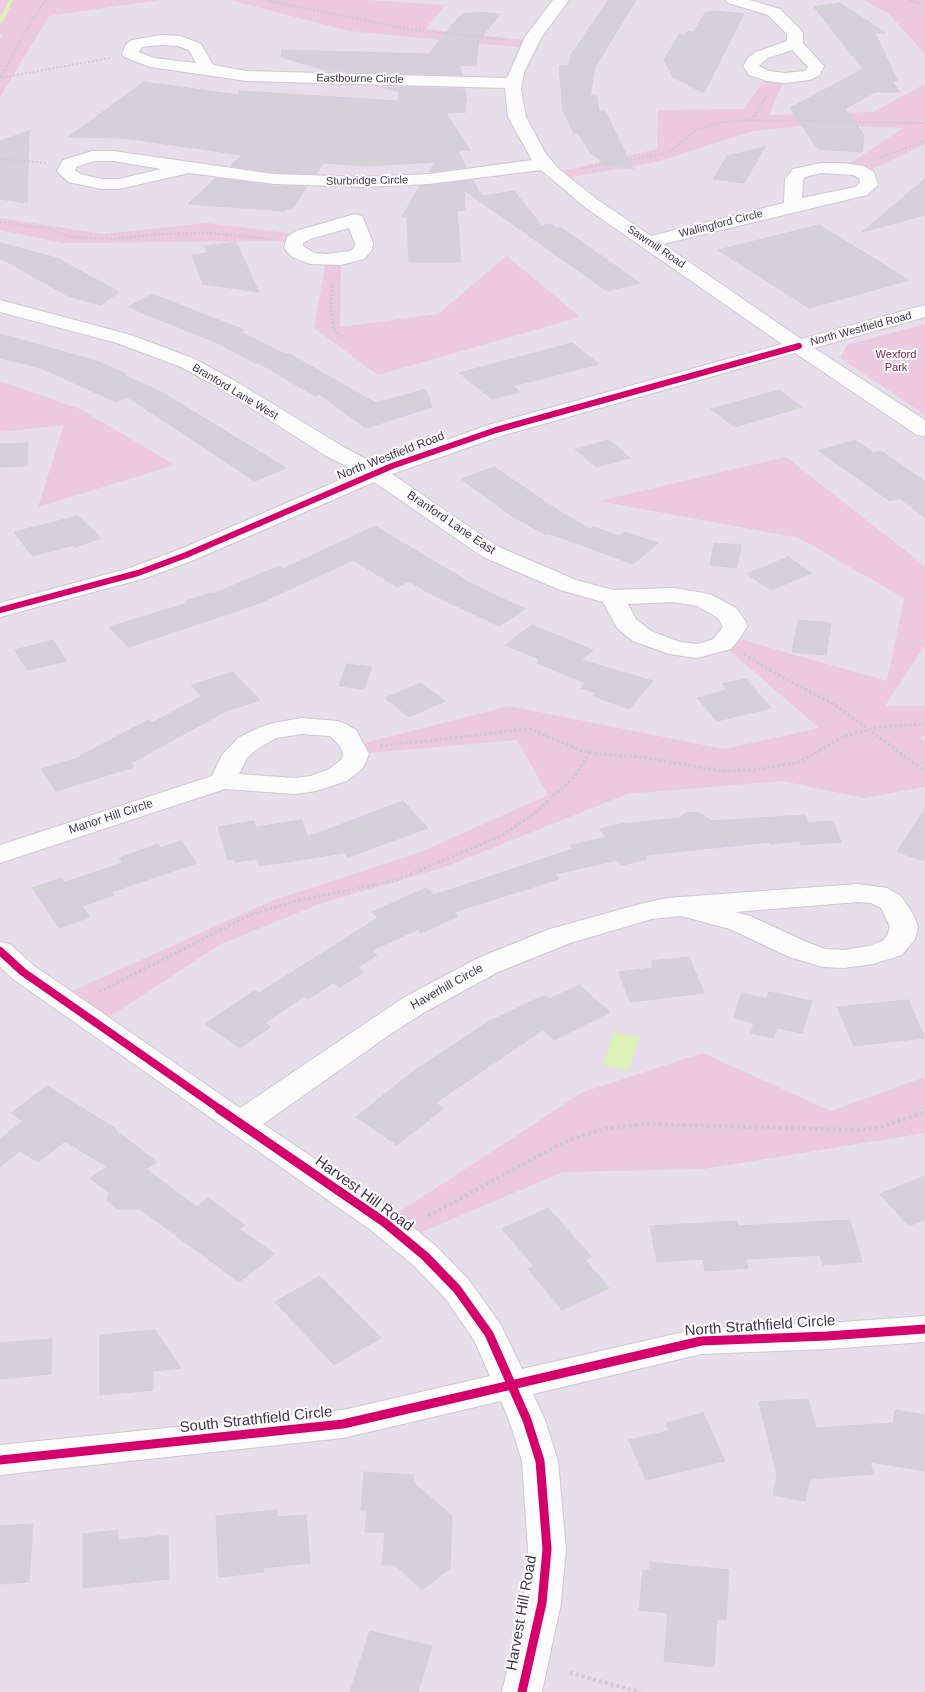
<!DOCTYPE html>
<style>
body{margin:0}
canvas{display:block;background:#eeeaf1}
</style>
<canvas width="925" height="1692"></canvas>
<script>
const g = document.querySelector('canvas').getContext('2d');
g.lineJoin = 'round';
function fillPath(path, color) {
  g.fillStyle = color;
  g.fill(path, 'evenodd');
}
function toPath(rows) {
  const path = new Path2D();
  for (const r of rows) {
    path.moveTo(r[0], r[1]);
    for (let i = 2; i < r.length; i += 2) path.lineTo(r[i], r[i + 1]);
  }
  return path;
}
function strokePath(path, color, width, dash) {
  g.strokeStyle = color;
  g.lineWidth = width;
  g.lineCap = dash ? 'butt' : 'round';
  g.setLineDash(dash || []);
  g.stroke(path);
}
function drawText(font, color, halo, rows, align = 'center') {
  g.font = font + ' Helvetica,sans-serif';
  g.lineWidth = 4;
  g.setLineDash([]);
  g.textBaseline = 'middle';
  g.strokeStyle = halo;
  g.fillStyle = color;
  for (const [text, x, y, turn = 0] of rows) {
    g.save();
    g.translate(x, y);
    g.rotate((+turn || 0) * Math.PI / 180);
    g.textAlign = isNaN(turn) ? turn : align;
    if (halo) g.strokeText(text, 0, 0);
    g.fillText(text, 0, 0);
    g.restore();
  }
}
fillPath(toPath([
 [0,0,925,0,925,1692,0,1692]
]), '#e6deeb');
fillPath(toPath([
 [0,0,159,0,49,16,0,97,0,38,3,35,0,34],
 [230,0,367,0,445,5,426,29,531,41,527,48,349,31],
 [864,0,925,0,925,54,889,14],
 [767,76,785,78,769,115,873,112,925,84,925,144,864,173,843,168,903,128,811,125,753,131,656,162,561,179,553,173,657,149,658,110,744,109],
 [0,218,103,234,207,223,303,235,294,241,63,243,0,230],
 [507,256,580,317,378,375,314,328,326,260,341,259,340,327,438,314],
 [925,324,925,415,840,358,847,345],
 [0,381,80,409,175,465,38,507,64,425,0,432],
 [786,457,925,566,925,645,885,706,925,706,925,736,919,737,925,741,925,787,864,798,782,781,627,794,442,868,322,903,221,944,98,1024,59,997,271,901,421,852,548,795,517,740,356,754,353,746,509,706,724,749,819,728,722,644,729,636,887,681,904,598,799,538,599,501],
 [703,1053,831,1111,925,1077,925,1133,704,1169,563,1172,405,1239,384,1222,583,1092]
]), '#ecc9e0');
fillPath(toPath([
 [614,1032,640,1037,628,1071,603,1065]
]), '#ddf1b8');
fillPath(toPath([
 [9,0,13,0,3,22,0,24,0,17,9,0]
]), '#ddf1b8');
const building = toPath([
 [608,0,636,0,595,67,590,96,597,96,599,111,605,111,633,169,607,166,591,153,578,133,574,133,563,111,559,66,569,66,571,55,608,0],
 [840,3,886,33,875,33,897,80,893,82,900,92,875,92,845,109,864,135,862,152,818,149,790,108,863,69,814,7,840,3],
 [713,11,744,14,704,93,673,77,664,60,679,35,686,35,688,31,694,32,705,13,713,11],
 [474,12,500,14,479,40,476,66,460,65,462,75,329,71,281,57,282,50,429,54,456,20,464,13,472,14,474,12],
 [144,82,238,95,240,91,398,101,399,92,381,87,465,89,467,102,465,102,466,112,446,113,470,150,458,151,466,167,429,172,435,162,367,166,323,163,316,174,274,172,230,166,242,155,124,138,68,137,144,82],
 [29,131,27,203,0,199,0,141,29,131],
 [765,147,744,183,713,179,727,156,765,147],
 [216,178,274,186,307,187,291,210,286,209,285,211,188,204,216,178],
 [925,179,925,215,862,232,925,179],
 [473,180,482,196,514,191,542,226,550,224,556,228,560,227,640,283,607,291,464,190,465,210,457,211,461,262,409,262,407,217,402,217,420,186,473,180],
 [819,225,909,280,809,308,718,250,819,225],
 [236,242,259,292,203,284,192,255,207,253,204,246,236,242],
 [0,243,57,258,119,292,101,305,68,296,0,258,0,243],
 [152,294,244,330,241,332,287,355,288,353,376,403,426,389,432,407,366,428,319,394,315,396,257,362,255,363,215,342,128,307,152,294],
 [0,334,97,361,126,374,124,375,163,393,286,468,255,481,127,397,116,402,41,368,0,358,0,334],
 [572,343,599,364,513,386,520,392,492,399,459,373,572,343],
 [779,390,802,407,735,427,711,409,779,390],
 [609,440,630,458,596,467,575,449,609,440],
 [854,440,874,453,881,451,925,481,925,517,899,498,890,501,819,451,854,440],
 [28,443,27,466,0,467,0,444,28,443],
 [494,467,562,513,591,529,594,527,619,536,625,532,658,543,633,564,548,533,546,535,512,516,461,479,494,467],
 [78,516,101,538,75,547,74,545,32,556,14,532,78,516],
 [375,526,472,584,525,609,499,626,427,592,409,581,397,587,353,560,260,603,135,645,128,647,109,627,188,603,186,601,211,593,213,594,279,566,283,569,375,526],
 [714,543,741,545,737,568,710,565,714,543],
 [788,557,812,573,771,590,747,574,788,557],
 [798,620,831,623,826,655,792,652,798,620],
 [532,625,593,650,581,660,653,681,629,709,593,696,596,693,581,688,585,683,537,663,539,659,505,645,532,625],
 [53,640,67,661,27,670,15,650,53,640],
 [347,664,372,667,364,689,339,686,347,664],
 [233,672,260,700,226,711,131,763,134,767,56,791,41,769,81,757,80,756,148,720,152,723,202,696,191,685,233,672],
 [746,679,771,708,717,721,697,698,727,690,722,684,746,679],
 [421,683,445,701,409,717,385,698,421,683],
 [403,801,428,828,348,857,344,853,260,866,258,859,235,862,234,859,228,860,218,827,254,821,256,827,302,820,308,837,403,801],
 [925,808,925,861,897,852,925,808],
 [698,812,712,821,805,815,808,823,833,821,841,842,801,845,799,841,770,844,770,842,645,855,647,859,622,865,618,860,555,874,559,879,454,912,458,916,421,933,418,929,371,951,377,955,357,968,364,972,340,987,333,983,308,999,304,996,265,1023,271,1027,240,1048,205,1024,255,990,259,993,378,918,372,912,426,888,434,895,573,849,571,845,606,837,600,829,621,824,680,818,685,813,698,812],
 [181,841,197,863,111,892,114,895,82,906,90,917,59,928,32,888,62,878,65,882,123,863,119,858,158,844,161,848,181,841],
 [689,957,704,993,630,1002,619,972,653,968,651,961,689,957],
 [579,985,610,1012,554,1040,543,1030,435,1103,444,1108,397,1145,356,1117,415,1070,488,1022,545,995,550,999,579,985],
 [769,992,812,1001,802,1033,777,1028,774,1038,751,1033,754,1023,733,1018,742,993,767,999,769,992],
 [908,1000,925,1038,854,1046,837,1007,908,1000],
 [47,1086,116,1129,115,1130,157,1162,146,1169,197,1207,208,1198,245,1225,239,1229,275,1254,239,1282,140,1209,118,1209,107,1200,109,1193,90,1178,107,1167,65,1141,38,1162,20,1151,0,1167,0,1139,23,1121,11,1113,47,1086],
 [925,1176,925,1219,909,1226,880,1194,925,1176],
 [548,1208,592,1257,585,1260,609,1288,562,1310,528,1269,534,1266,502,1229,548,1208],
 [850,1220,862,1262,823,1265,820,1255,746,1259,748,1268,705,1271,703,1259,657,1262,650,1226,737,1221,738,1226,850,1220],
 [320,1276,381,1338,334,1365,275,1302,320,1276],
 [155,1330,181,1368,153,1371,153,1390,100,1395,100,1335,155,1330],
 [52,1339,51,1374,0,1379,0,1343,52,1339],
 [808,1399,816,1428,893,1423,895,1410,925,1415,925,1471,870,1462,873,1474,810,1479,805,1501,773,1495,777,1475,759,1402,808,1399],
 [703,1413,725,1461,646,1480,629,1440,669,1431,666,1423,703,1413],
 [364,1472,414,1475,413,1482,452,1516,450,1568,422,1590,395,1565,382,1565,385,1532,365,1532,367,1510,361,1510,364,1472],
 [276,1510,277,1517,306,1515,310,1563,263,1568,264,1572,219,1577,216,1516,276,1510],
 [33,1524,29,1582,0,1584,0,1526,33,1524],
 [118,1530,118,1540,168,1535,169,1579,83,1588,83,1534,118,1530],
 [650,1562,729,1570,726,1620,717,1619,714,1667,664,1661,668,1613,639,1610,643,1570,650,1570,650,1562],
 [370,1631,432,1646,418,1692,350,1692,370,1631]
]);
fillPath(building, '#d5d1d9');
strokePath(building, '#d5cfd9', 1);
const minor = toPath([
 [553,0,569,0,541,38,524,72,521,89,526,117,546,154,559,169,598,200,651,236,784,203,785,179,793,169,821,163,843,163,864,166,874,172,878,185,867,195,663,244,801,339,925,305,925,317,814,348,925,420,925,436,917,435,795,353,504,435,392,474,499,547,576,580,613,590,674,588,704,593,712,595,736,608,746,622,747,627,738,641,731,649,697,658,669,654,633,641,617,628,603,602,560,590,483,557,374,482,194,560,146,578,0,617,0,603,130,568,178,550,358,472,326,456,221,389,181,367,117,343,0,312,0,300,131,335,195,359,235,381,342,446,377,465,488,425,782,344,586,208,541,170,429,184,365,187,274,184,189,173,119,189,102,189,68,182,57,171,63,160,92,151,113,151,274,174,365,177,429,174,532,160,508,117,505,88,247,81,150,67,124,57,122,54,126,44,132,40,161,35,181,36,201,44,213,65,247,71,507,78,525,37,553,0],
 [161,45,178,46,189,50,196,63,154,58,139,52,142,47,161,45],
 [94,161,113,161,161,169,119,179,102,179,80,174,75,170,76,167,94,161],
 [821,173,853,175,859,178,860,183,855,187,802,198,803,180,805,177,821,173],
 [674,602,697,606,718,618,723,627,713,639,705,642,697,644,680,642,651,631,636,619,628,604,674,602],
 [725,0,750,0,780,9,801,30,803,33,803,43,824,66,820,75,810,80,785,83,767,81,749,75,743,66,749,57,756,52,787,41,787,34,768,15,728,3,725,0],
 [792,50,808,67,805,71,785,73,769,71,759,66,768,58,792,50],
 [355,214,362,216,364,220,373,243,372,250,364,259,341,265,310,264,292,257,284,248,287,237,296,231,355,214],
 [349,228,355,243,354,248,350,251,326,254,314,253,303,246,303,243,310,239,349,228],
 [302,718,337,721,346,724,356,730,369,754,363,768,347,781,316,791,295,794,225,789,0,863,0,845,212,776,222,755,238,738,258,728,273,723,302,718],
 [302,734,330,736,340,746,343,754,342,759,329,769,311,776,295,778,239,774,247,758,256,750,276,738,302,734],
 [858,884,887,888,901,896,913,914,918,927,915,939,902,955,873,964,844,968,823,967,789,957,730,929,681,916,652,919,570,943,498,972,425,1012,392,1033,263,1124,396,1213,437,1247,469,1280,501,1325,522,1369,701,1328,827,1323,925,1316,925,1342,827,1349,701,1354,533,1394,545,1420,558,1461,566,1549,561,1603,542,1692,502,1692,523,1603,528,1549,522,1461,509,1420,501,1401,343,1438,0,1475,0,1445,343,1410,490,1376,474,1340,445,1298,413,1265,372,1231,13,979,0,967,0,942,10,944,33,965,240,1108,403,998,478,958,550,929,640,904,667,898,858,884],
 [858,902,871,903,881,908,890,927,887,936,882,941,869,946,844,950,825,949,809,943,750,916,735,912,858,902]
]);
strokePath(minor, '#ccc7d0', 2);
strokePath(toPath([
 [46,0,32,20,0,78,110,58],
 [266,0,407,29,507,40],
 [910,0,925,6],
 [767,95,752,120,925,123],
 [879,158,925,141],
 [0,159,47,163],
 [583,168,668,153,696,130,722,122,752,120],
 [0,222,48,229,73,237,112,239,161,234,210,233,272,239],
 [332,287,333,278]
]), '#cecad1', 2, [2, 2]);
strokePath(toPath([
 [332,286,331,307,333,328,342,338]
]), '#cecad1', 2.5, [2, 2]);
strokePath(toPath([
 [744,654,773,672,835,705,925,771],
 [380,746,530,729,580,750,598,754,642,757,721,771,754,770,800,762,842,737,879,727,925,724],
 [99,992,250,915,292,902,397,880,503,835,534,814,575,776,590,752]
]), '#cecad1', 3, [2.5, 2.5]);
strokePath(toPath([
 [428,1216,564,1142,603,1129,645,1124,861,1130,884,1126,925,1112],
 [570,1673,640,1692]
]), '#cecad1', 4, [3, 3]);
fillPath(minor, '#fcfcfd');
strokePath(toPath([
 [0,610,138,573,186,555,392,466,496,430,799,346]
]), '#d6006c', 6);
strokePath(toPath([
 [0,951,23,972,221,1110]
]), '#d6006c', 8);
strokePath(toPath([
 [219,1109,384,1222,425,1256,457,1289,489,1334,527,1420,540,1461,547,1549,542,1603,522,1692],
 [0,1460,343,1424,701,1341,827,1336,925,1329]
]), '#d6006c', 9);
drawText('11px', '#3f3548', '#fff', [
 ["Eastbourne Circle",360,79,1],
 ["Sturbridge Circle",367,181,-1],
 ["Wallingford Circle",721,224,-14],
 ["Sawmill Road",656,247,34],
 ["North Westfield Road",861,329,-15],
 ["Branford Lane West",235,392,31]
]);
drawText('11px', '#7c264b', '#fff', [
 ["Wexford",896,355],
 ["Park",896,368]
]);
drawText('12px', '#3f3548', '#fff', [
 ["North Westfield Road",391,456,-21],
 ["Branford Lane East",451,523,34],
 ["Manor Hill Circle",111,817,-18],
 ["Haverhill Circle",447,987,-29]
]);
drawText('15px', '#3f3548', '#fff', [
 ["Harvest Hill Road",364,1194,36],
 ["North Strathfield Circle",760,1326,-4],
 ["South Strathfield Circle",256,1420,-6],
 ["Harvest Hill Road",522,1613,-80]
]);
</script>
